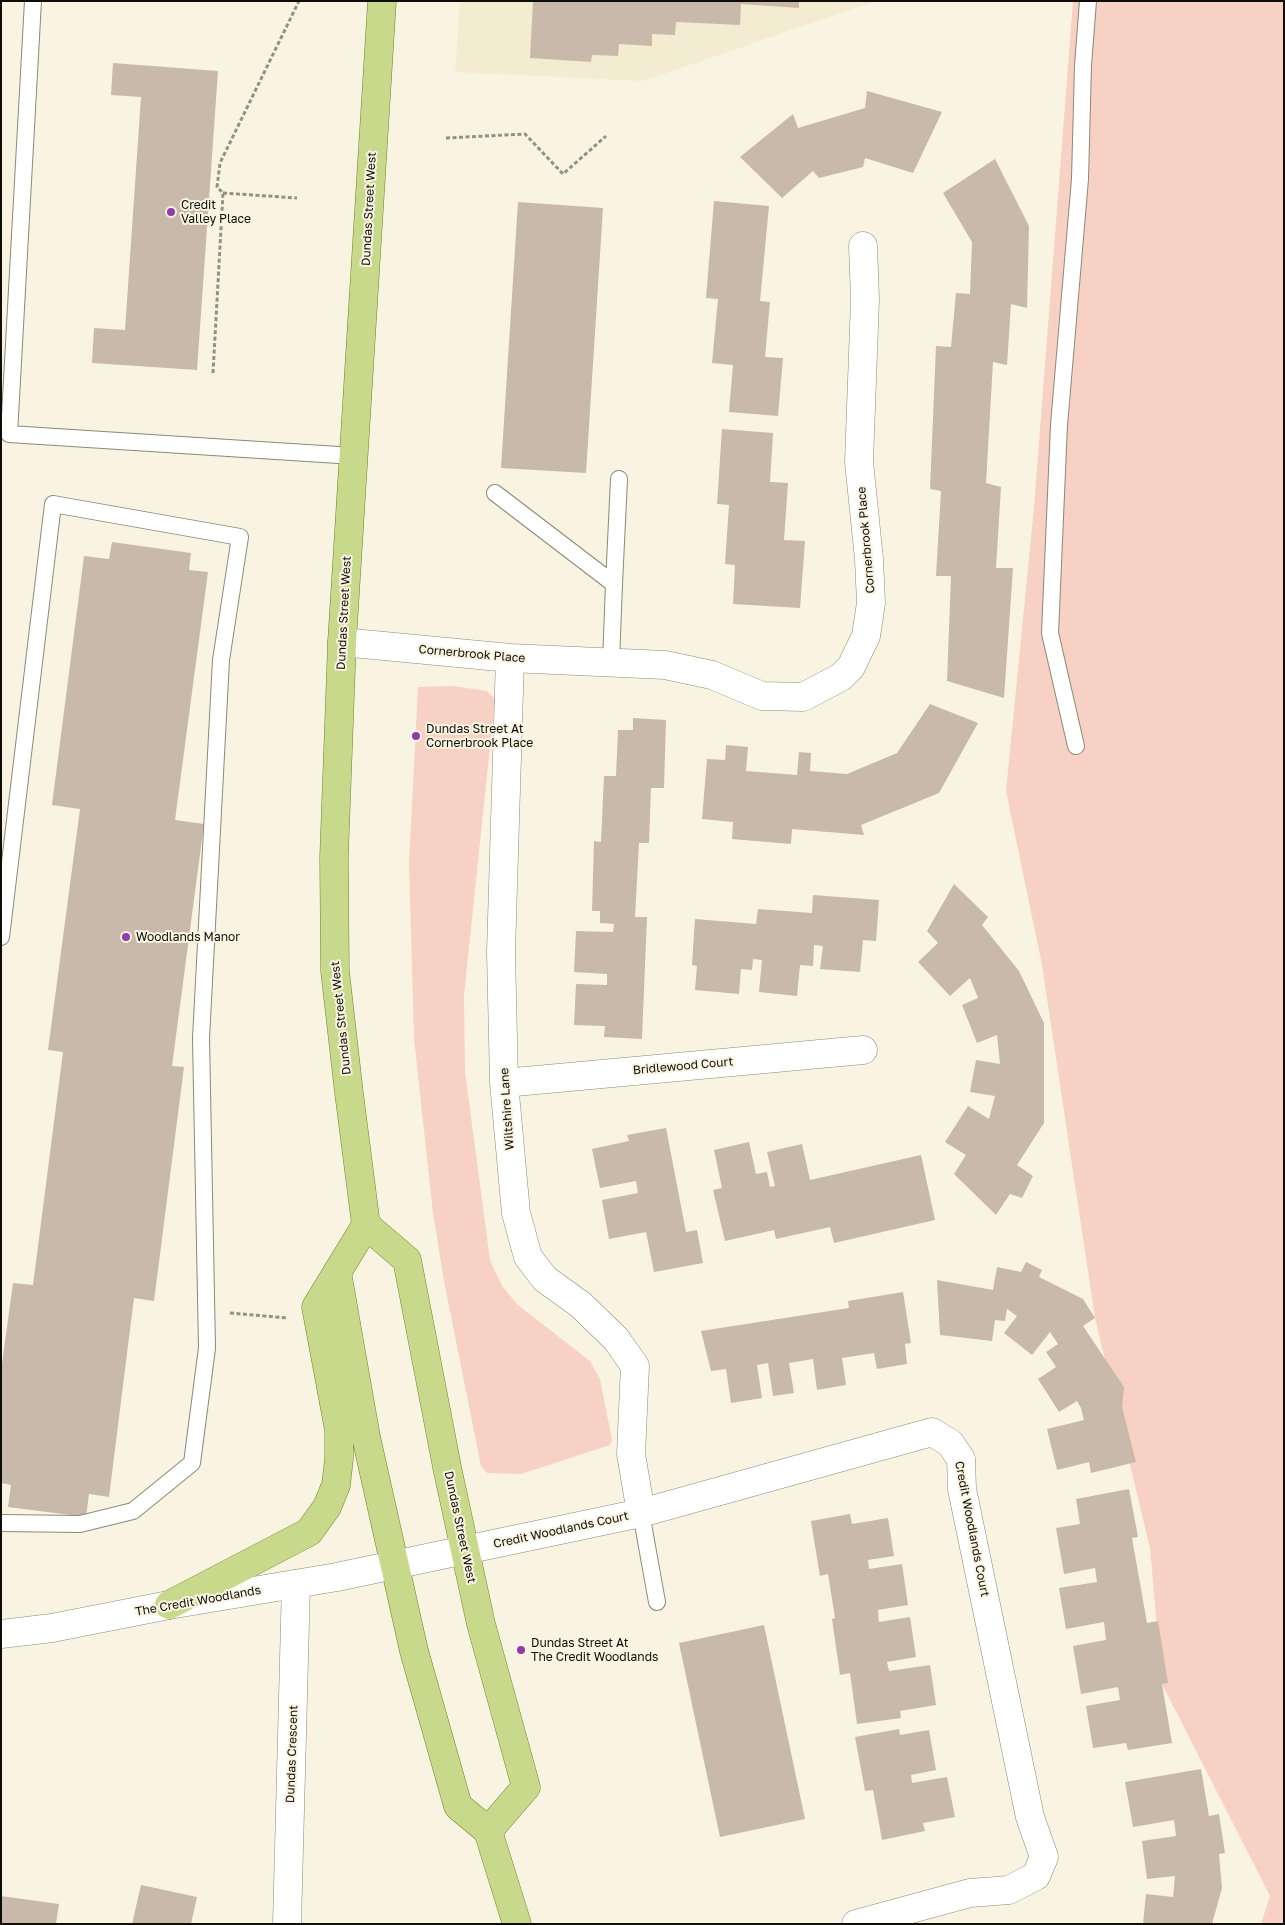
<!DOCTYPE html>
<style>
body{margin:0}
#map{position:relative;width:1285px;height:1925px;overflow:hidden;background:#f9f4e1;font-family:"Golos Text",sans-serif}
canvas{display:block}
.frame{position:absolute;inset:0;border:2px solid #0e0d07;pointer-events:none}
</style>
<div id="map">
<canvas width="1285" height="1925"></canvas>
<div class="frame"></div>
</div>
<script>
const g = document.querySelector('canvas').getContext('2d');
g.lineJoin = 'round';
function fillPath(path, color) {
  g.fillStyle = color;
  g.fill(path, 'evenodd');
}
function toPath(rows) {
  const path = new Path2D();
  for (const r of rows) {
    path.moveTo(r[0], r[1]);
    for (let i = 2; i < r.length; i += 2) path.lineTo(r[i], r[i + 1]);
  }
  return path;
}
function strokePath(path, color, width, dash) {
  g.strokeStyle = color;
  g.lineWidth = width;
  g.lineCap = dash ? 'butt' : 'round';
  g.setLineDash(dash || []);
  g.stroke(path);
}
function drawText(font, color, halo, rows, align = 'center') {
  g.font = font + ' "Golos Text",sans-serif';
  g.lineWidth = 4;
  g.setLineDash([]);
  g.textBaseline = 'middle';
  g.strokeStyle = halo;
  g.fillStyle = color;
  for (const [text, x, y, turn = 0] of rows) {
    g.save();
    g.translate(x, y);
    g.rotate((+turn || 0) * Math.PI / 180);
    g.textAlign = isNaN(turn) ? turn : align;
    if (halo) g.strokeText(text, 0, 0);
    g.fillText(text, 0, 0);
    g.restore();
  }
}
fillPath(toPath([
 [460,1,876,1,643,81,455,72]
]), '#f4ecd1');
fillPath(toPath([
 [1073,1,1284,1,1284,1924,1261,1924,1270,1896,1162,1684,1150,1548,1095,1318,1042,965,1006,791,1034,507],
 [453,686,487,691,495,699,464,995,465,1072,490,1260,502,1286,518,1305,590,1361,600,1379,612,1440,610,1445,521,1474,487,1473,481,1466,444,1281,433,1213,414,1039,409,863,418,687]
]), '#f7d1c4');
fillPath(toPath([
 [533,1,799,1,799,8,741,4,740,25,676,22,675,35,652,34,652,46,619,44,618,56,592,55,591,62,530,58],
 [113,63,218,71,197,370,92,363,94,328,125,330,141,97,111,95],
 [867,91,942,112,913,173,865,158,863,167,819,178,813,171,782,198,740,157,793,114,798,128,865,108],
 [995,159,1029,226,1027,308,1011,304,1007,365,993,362,986,483,1001,487,996,568,1013,568,1004,698,947,681,951,576,936,576,941,491,930,489,936,346,951,347,956,293,970,294,972,242,943,193],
 [714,201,769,206,760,301,770,302,765,357,783,358,778,416,729,412,733,365,712,363,718,299,706,298],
 [518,202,603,208,586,473,501,468],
 [722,429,773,433,770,482,788,483,784,540,805,541,800,608,733,604,735,565,725,564,729,505,717,504],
 [112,542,191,553,189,570,208,572,175,820,204,824,172,1066,184,1067,154,1301,134,1298,109,1497,89,1494,86,1517,8,1507,11,1485,1,1483,1,1371,13,1283,33,1285,63,1052,48,1050,80,809,52,805,84,556,109,559],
 [930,704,978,723,939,793,861,825,864,835,792,829,791,844,732,839,733,822,702,819,707,759,725,760,726,745,748,747,746,771,797,775,799,752,811,753,810,771,847,774,897,753],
 [633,718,666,720,664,788,651,788,649,843,639,843,635,917,647,917,642,1039,604,1037,605,1026,574,1025,576,984,607,985,607,974,574,972,576,931,613,932,614,924,600,923,600,911,592,911,594,841,601,842,604,776,616,776,618,730,633,730],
 [954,884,988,917,982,925,1019,971,1044,1023,1044,1123,1017,1165,1033,1176,1022,1198,1010,1194,996,1215,954,1174,966,1155,945,1142,968,1106,989,1119,995,1096,970,1092,976,1060,1000,1064,997,1035,977,1043,962,1005,978,998,970,978,950,996,918,962,938,943,927,931],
 [813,895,879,900,876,941,863,940,860,972,820,969,823,946,814,945,813,966,800,965,797,996,759,992,762,960,753,959,752,970,741,969,739,994,695,990,697,966,692,965,695,919,756,924,758,909,812,913],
 [666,1128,686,1232,697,1230,703,1263,654,1272,646,1232,609,1239,602,1200,638,1193,636,1181,600,1188,592,1149,629,1141,627,1135],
 [749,1142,756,1174,767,1172,770,1187,775,1186,767,1152,802,1144,810,1180,921,1155,935,1220,834,1243,830,1227,776,1239,774,1230,725,1241,713,1190,722,1188,714,1150],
 [1026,1262,1042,1270,1039,1277,1083,1299,1095,1318,1083,1326,1124,1387,1122,1407,1136,1462,1091,1473,1089,1462,1057,1470,1047,1429,1084,1420,1081,1408,1077,1401,1059,1412,1038,1379,1056,1367,1046,1352,1058,1344,1050,1332,1032,1355,1004,1333,1017,1316,1007,1309,1005,1321,995,1320,992,1341,940,1335,937,1280,993,1290,997,1267,1021,1272],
 [903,1292,911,1343,905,1344,907,1364,877,1369,874,1353,842,1358,846,1385,817,1390,813,1359,789,1363,794,1393,773,1396,768,1363,757,1365,762,1398,731,1403,726,1369,711,1371,701,1331,849,1308,848,1301],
 [1129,1489,1138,1537,1132,1538,1147,1623,1158,1621,1168,1683,1162,1684,1172,1743,1128,1750,1126,1743,1093,1748,1086,1706,1120,1700,1118,1687,1081,1694,1073,1646,1106,1640,1104,1622,1066,1629,1059,1588,1097,1582,1095,1568,1064,1574,1056,1528,1080,1524,1076,1499],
 [850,1514,852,1524,888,1518,894,1556,868,1560,869,1569,902,1564,908,1605,878,1610,879,1622,910,1617,916,1657,887,1662,889,1671,930,1665,936,1705,900,1711,901,1718,857,1724,850,1673,840,1675,832,1619,835,1618,828,1574,820,1576,811,1521],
 [764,1625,805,1819,720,1837,679,1643],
 [899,1729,900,1735,929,1730,936,1770,911,1775,912,1783,947,1777,955,1817,923,1823,925,1831,882,1840,873,1790,865,1791,855,1737],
 [1201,1769,1209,1816,1219,1814,1225,1853,1219,1854,1222,1888,1212,1924,1143,1924,1146,1894,1173,1897,1175,1876,1147,1879,1142,1841,1176,1836,1174,1820,1133,1827,1125,1782],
 [141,1885,197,1897,191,1924,132,1924],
 [1,1896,59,1904,56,1924,1,1924]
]), '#c8b9ab');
const service = toPath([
 [33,1,9,434,354,456],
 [495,493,614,584,611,662],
 [614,584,619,479],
 [1076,746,1050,633,1059,425,1080,179,1083,65,1088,1],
 [1,937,53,504,240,537,221,660,201,1038,207,1348,192,1463,133,1511,80,1524,1,1523],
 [641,1513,657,1602]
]);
const minor = toPath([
 [342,642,510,658,665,665,712,675,762,696,803,697,841,677,851,667,866,636,871,603,869,559,859,462,865,299,863,246],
 [510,658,501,952,504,1083,516,1213,528,1257,545,1279,581,1305,616,1339,635,1366,631,1454,641,1513],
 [504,1083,863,1050],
 [465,1550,641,1513,932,1432,950,1443,961,1459,962,1489,1030,1817,1044,1857,1036,1876,1009,1890,970,1893,856,1924],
 [287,1924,296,1584]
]);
const tertiary = toPath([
 [1,1634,52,1628,169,1605,337,1577,465,1550]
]);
const primary = toPath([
 [366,1225,407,1260,448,1472,481,1624,526,1787,488,1831],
 [337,1272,366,1437,414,1651,458,1806,488,1831,517,1924],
 [169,1605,309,1532,327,1507,336,1485,339,1459,339,1430,316,1307,366,1225,349,1093,335,971,334,857,342,642,382,1]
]);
strokePath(service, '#8d8877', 18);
strokePath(minor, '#8d8877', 29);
strokePath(tertiary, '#8d8877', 29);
strokePath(primary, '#70812b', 29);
strokePath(toPath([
 [446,138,525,134,563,174,606,136],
 [223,193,297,198],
 [213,373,223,193,217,187,220,163,299,1],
 [230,1313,288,1318]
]), '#949184', 3, [4, 2.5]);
strokePath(service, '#fff', 16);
strokePath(minor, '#fff', 28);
strokePath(tertiary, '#fff', 28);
strokePath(primary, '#c8d98c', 28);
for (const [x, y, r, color] of [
 [171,212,5,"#903caa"],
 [416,736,5,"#903caa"],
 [126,937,5,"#903caa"],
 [521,1650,5,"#903caa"]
]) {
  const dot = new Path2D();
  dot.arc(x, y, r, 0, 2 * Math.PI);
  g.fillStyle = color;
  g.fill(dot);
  strokePath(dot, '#f9f4e1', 2);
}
drawText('12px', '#0e0d07', '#f9f4e1', [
 ["Credit",181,205],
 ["Valley Place",181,219],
 ["Dundas Street At",426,729],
 ["Cornerbrook Place",426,743],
 ["Woodlands Manor",136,937],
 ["Dundas Street At",531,1643],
 ["The Credit Woodlands",531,1657]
], 'left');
drawText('12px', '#0e0d07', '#f9f4e1', [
 ["Dundas Street West",369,209,-87],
 ["Cornerbrook Place",866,540,-95],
 ["Dundas Street West",344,613,-87],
 ["Cornerbrook Place",472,654,5],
 ["Dundas Street West",341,1018,-96],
 ["Bridlewood Court",683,1066,-5],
 ["Wiltshire Lane",507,1109,-94],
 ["Dundas Street West",460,1527,78],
 ["Credit Woodlands Court",972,1529,79],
 ["Credit Woodlands Court",561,1530,-12],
 ["The Credit Woodlands",198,1601,-10],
 ["Dundas Crescent",292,1754,-88]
]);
</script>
